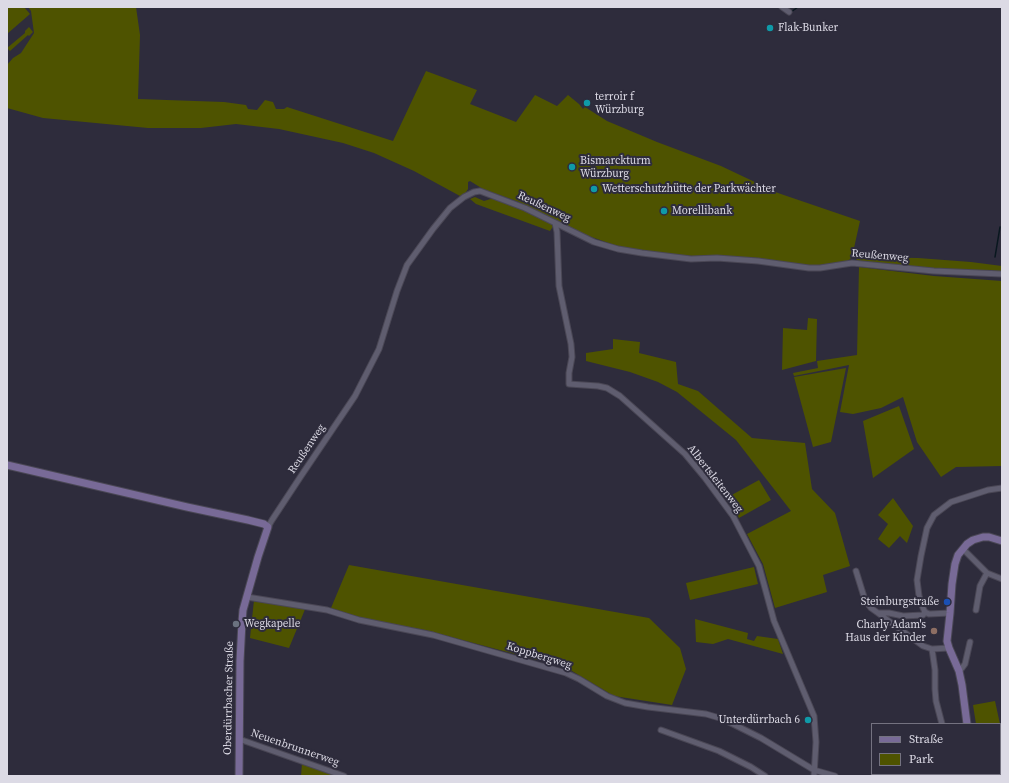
<!DOCTYPE html>
<meta charset="utf-8">
<style>
body{margin:0}
#map{position:relative;width:1009px;height:783px;overflow:hidden;background:#2e2c3c;font-family:"Source Serif 4",serif}
canvas{display:block}
.frame{position:absolute;inset:0;border:8px solid #dcdae5;pointer-events:none}
.legend{position:absolute;left:871px;top:723px;width:130px;height:52px;box-sizing:border-box;background:#2e2c3c;border:1px solid #747280;margin:0;padding:5px 7px;list-style:none;font-size:12px;color:#dcdae5}
.legend li{display:flex;align-items:center;gap:8px;height:20px}
.legend b{width:20px;border:1px solid #747280}
</style>
<div id="map">
<canvas width="1009" height="783"></canvas>
<div class="frame"></div>
<ul class="legend">
<li><b style="height:5px;background:#786a97"></b>Straße</li>
<li><b style="height:11px;background:#4e5300"></b>Park</li>
</ul>
</div>
<script>
const g = document.querySelector('canvas').getContext('2d');
g.lineJoin = 'round';
function fillPath(path, color) {
  g.fillStyle = color;
  g.fill(path, 'evenodd');
}
function toPath(rows) {
  const path = new Path2D();
  for (const r of rows) {
    path.moveTo(r[0], r[1]);
    for (let i = 2; i < r.length; i += 2) path.lineTo(r[i], r[i + 1]);
  }
  return path;
}
function strokePath(path, color, width, dash) {
  g.strokeStyle = color;
  g.lineWidth = width;
  g.lineCap = dash ? 'butt' : 'round';
  g.setLineDash(dash || []);
  g.stroke(path);
}
function drawText(font, color, halo, rows, align = 'center') {
  g.font = font + ' "Source Serif 4",serif';
  g.lineWidth = 4;
  g.setLineDash([]);
  g.textBaseline = 'middle';
  g.strokeStyle = halo;
  g.fillStyle = color;
  for (const [text, x, y, turn = 0] of rows) {
    g.save();
    g.translate(x, y);
    g.rotate((+turn || 0) * Math.PI / 180);
    g.textAlign = isNaN(turn) ? turn : align;
    if (halo) g.strokeText(text, 0, 0);
    g.fillText(text, 0, 0);
    g.restore();
  }
}
fillPath(toPath([
 [7,7,24,7,30,14,7,34],
 [28,7,136,7,140,35,138,99,224,102,246,105,248,109,257,110,265,100,273,102,276,109,284,109,287,107,393,141,426,71,477,90,470,104,516,122,535,95,557,106,568,95,579,104,583,109,585,107,607,121,657,142,721,166,778,193,860,221,852,257,846,263,821,266,805,266,758,258,717,256,692,256,661,254,620,247,583,234,558,222,519,202,483,189,470,181,468,182,468,189,464,195,460,196,414,171,374,153,343,143,279,129,236,124,201,128,148,128,43,118,7,108,7,65,13,58,21,53,34,33,31,11],
 [29,27,33,32,29,36,28,35,10,51,7,48,25,33,25,31],
 [475,197,484,201,494,198,529,211,554,225,550,231,476,204,470,199],
 [857,257,918,258,971,262,1002,266,1002,272,945,270,856,262],
 [859,267,934,276,1002,281,1002,466,956,467,941,477,917,442,903,397,881,408,853,414,840,412,849,365,794,376,793,373,818,368,817,361,857,355],
 [808,318,817,319,816,361,782,370,783,328,807,330],
 [613,339,640,342,639,353,676,362,678,384,698,391,752,438,805,443,812,489,835,513,850,566,823,575,827,592,775,608,763,564,747,534,791,511,736,440,677,392,658,382,630,372,586,361,586,353,613,349],
 [846,368,831,442,813,447,794,377],
 [899,406,914,449,873,478,863,421],
 [759,480,771,500,739,518,728,497],
 [893,498,913,526,907,543,900,536,889,548,878,539,888,524,878,515],
 [349,565,649,618,680,648,686,669,672,705,614,696,567,668,425,630,367,620,331,608],
 [754,567,758,584,690,600,686,583],
 [254,600,306,607,289,648,250,638],
 [695,619,748,633,747,639,754,641,757,636,778,639,783,654,728,639,713,644,696,642],
 [995,701,1000,724,976,724,973,705],
 [302,763,341,776,301,776]
]), '#4e5300');
strokePath(toPath([
 [791,12,798,7],
 [1002,222,1002,220],
 [995,257,1000,227]
]), '#09171f', 1.5);
const street = toPath([
 [782,7,789,12],
 [555,223,557,232,559,286,571,344,572,357,569,373,569,384,598,386,607,388,620,396,685,454,705,478,733,516,759,566,774,621,814,716,816,742,814,776],
 [268,527,272,520,301,476,355,396,379,349,397,291,407,265,433,229,450,208,464,197,474,192,480,191,525,208,594,242,618,249,642,253,691,259,717,258,758,261,809,268,820,268,852,263,934,271,1002,274],
 [963,549,987,573,1002,579],
 [856,571,865,600,871,608,878,613,889,613,903,616,923,615,925,612],
 [247,597,327,610,359,620,433,635,566,673,579,679,607,696,625,703,648,707,706,714,723,719,761,738,814,770,835,776],
 [976,610,980,586,987,573],
 [878,613,923,646,932,649,949,648],
 [950,613,929,614,925,612,923,608,919,596,917,580,921,556,927,528,934,515,951,502,988,490,1002,488],
 [932,649,935,670,935,689,936,701,942,724],
 [959,671,962,668,965,664,970,642],
 [661,730,719,751,751,767,765,776],
 [239,739,344,776],
 [956,774,957,776]
]);
const secondary = toPath([
 [7,465,187,507,248,520,264,524,268,527,258,557,243,610,242,622,240,661,239,776],
 [967,724,962,685,959,671,949,648,947,641,950,613,952,584,955,564,958,555,967,544,973,540,983,537,989,537,1002,541],
 [975,774,975,776]
]);
strokePath(street, '#4a4755', 7);
strokePath(secondary, '#4a4755', 9);
strokePath(street, '#5f5d6f', 5);
strokePath(secondary, '#786a97', 7);
for (const [x, y, r, color] of [
 [770,28,4,"#0f9aa8"],
 [587,103,4,"#0f9aa8"],
 [572,167,4,"#0f9aa8"],
 [594,189,4,"#0f9aa8"],
 [664,211,4,"#0f9aa8"],
 [947,602,4,"#1a4fb4"],
 [236,624,4,"#6b7280"],
 [934,631,4,"#8d6e63"],
 [808,720,4,"#0f9aa8"]
]) {
  const dot = new Path2D();
  dot.arc(x, y, r, 0, 2 * Math.PI);
  g.fillStyle = color;
  g.fill(dot);
  strokePath(dot, '#2e2c3c', 1.5);
}
drawText('11px', '#dcdae5', '#2e2c3c', [
 ["Flak-Bunker",778,28],
 ["terroir f",595,97],
 ["Würzburg",595,110],
 ["Bismarckturm",580,161],
 ["Würzburg",580,174],
 ["Wetterschutzhütte der Parkwächter",602,189],
 ["Morellibank",672,211],
 ["Steinburgstraße",939,602,"right"],
 ["Wegkapelle",244,624],
 ["Charly Adam's",926,625,"right"],
 ["Haus der Kinder",926,638,"right"],
 ["Unterdürrbach 6",800,720,"right"]
], 'left');
drawText('11px', '#dcdae5', '#2e2c3c', [
 ["Reußenweg",544,207,25],
 ["Reußenweg",880,256,5],
 ["Reußenweg",307,449,-56],
 ["Albertsleitenweg",715,479,52],
 ["Koppbergweg",539,656,17],
 ["Oberdürrbacher Straße",229,698,-89],
 ["Neuenbrunnerweg",295,748,19]
]);
</script>
